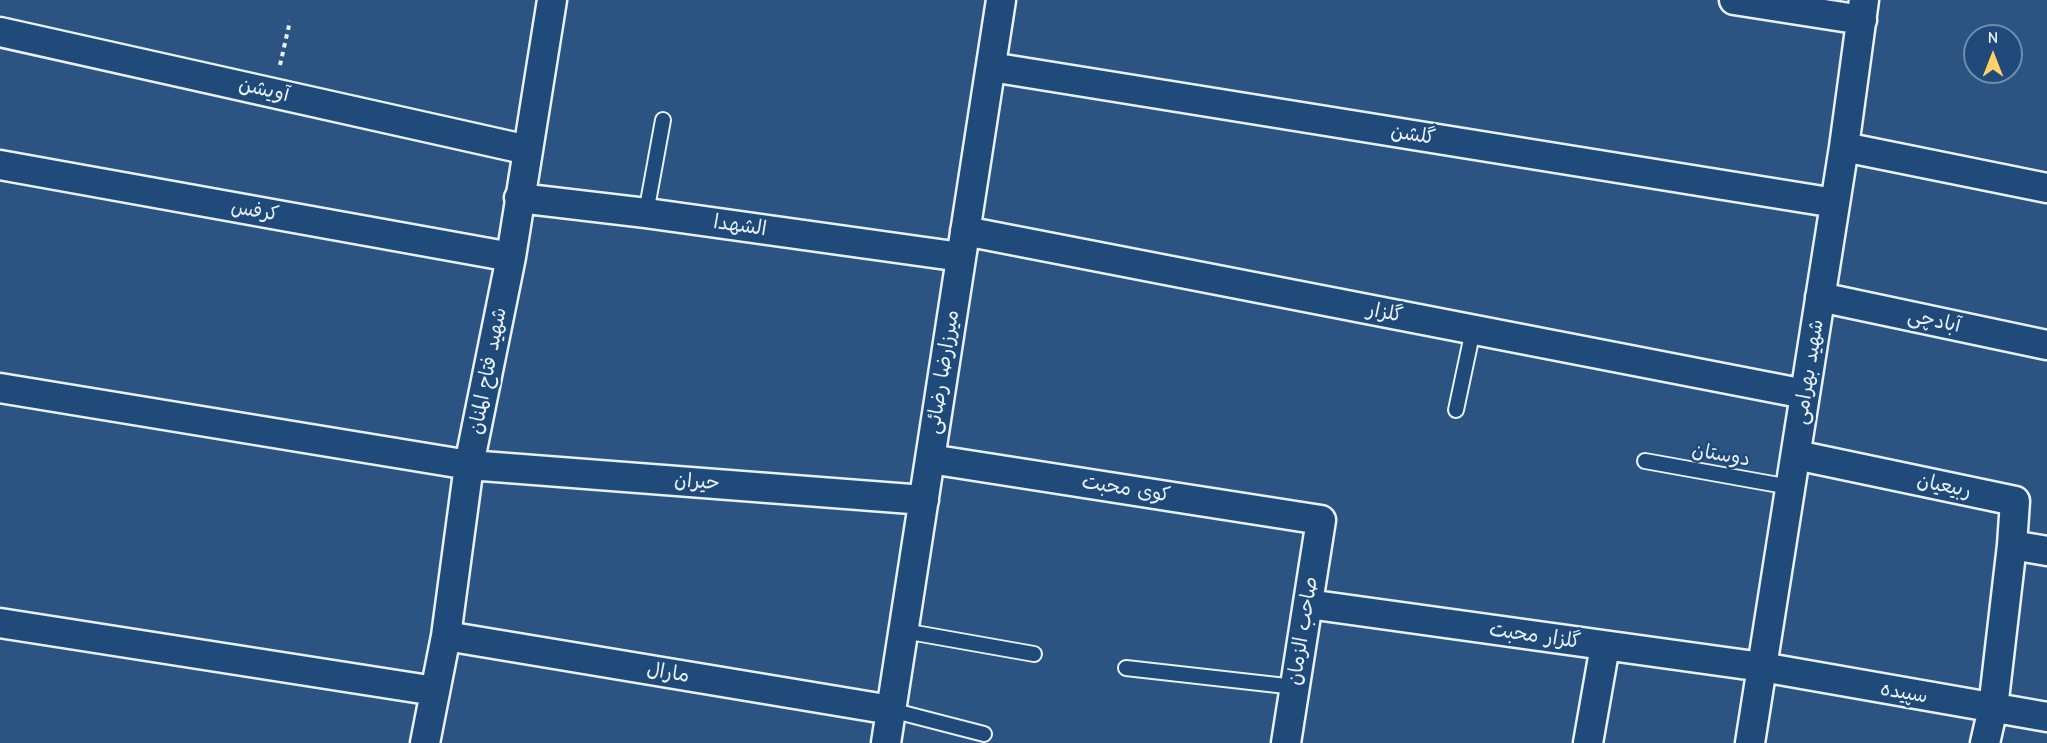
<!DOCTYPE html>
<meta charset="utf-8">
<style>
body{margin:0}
#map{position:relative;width:2047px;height:743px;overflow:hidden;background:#2b5482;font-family:"Comic Neue",sans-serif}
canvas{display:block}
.north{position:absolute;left:1963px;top:24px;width:60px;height:60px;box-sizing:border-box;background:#1f4a7a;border:2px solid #6f8dac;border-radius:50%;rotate:0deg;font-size:16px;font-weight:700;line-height:24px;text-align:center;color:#e8f1f8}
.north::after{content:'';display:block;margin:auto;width:21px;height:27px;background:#ffd166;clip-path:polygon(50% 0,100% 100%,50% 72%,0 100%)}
</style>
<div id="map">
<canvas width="2047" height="743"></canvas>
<div class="north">N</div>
</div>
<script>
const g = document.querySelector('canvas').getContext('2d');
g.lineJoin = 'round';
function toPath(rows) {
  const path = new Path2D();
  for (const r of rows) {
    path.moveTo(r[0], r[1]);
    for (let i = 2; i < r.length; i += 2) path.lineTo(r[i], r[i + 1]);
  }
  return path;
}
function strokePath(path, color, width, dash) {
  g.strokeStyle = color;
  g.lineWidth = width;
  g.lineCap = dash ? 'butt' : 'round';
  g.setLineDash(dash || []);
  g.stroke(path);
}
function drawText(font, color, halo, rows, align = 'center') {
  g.font = font + ' "Comic Neue","Playpen Sans Arabic",sans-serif';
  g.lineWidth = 5;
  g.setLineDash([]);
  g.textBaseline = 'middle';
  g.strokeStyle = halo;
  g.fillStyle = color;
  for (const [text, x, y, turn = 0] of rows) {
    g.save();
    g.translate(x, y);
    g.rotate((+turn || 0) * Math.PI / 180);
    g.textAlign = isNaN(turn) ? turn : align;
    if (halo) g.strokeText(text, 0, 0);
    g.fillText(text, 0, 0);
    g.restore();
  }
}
const lane = toPath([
 [646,213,663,120],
 [1456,410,1473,330],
 [1645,461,1790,487],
 [904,631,1034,654],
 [1126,668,1295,687],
 [891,710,984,734]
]);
const street = toPath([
 [1734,0,1862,20],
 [0,32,528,150],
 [991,67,1835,203],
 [1844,147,2047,188],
 [0,165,511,257],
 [519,198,646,213,961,257],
 [965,231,1805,394],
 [1820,297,2047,345],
 [0,388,469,465,924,500],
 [1796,455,2015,501,2012,545,2047,551],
 [930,459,1321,520,1286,743],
 [1308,604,1762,667,2047,717],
 [0,623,435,691],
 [446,636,891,710],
 [425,743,446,636,469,465,511,257,552,0],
 [886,743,1001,0],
 [1588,743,1605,646],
 [1750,743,1844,147,1864,0],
 [1985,743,1993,708,2012,545]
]);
strokePath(lane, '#e8f1f8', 18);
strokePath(street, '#e8f1f8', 33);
strokePath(toPath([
 [280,65,290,21]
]), '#e8f1f8', 4, [4.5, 4.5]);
strokePath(lane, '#1f4a7a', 14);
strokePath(street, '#1f4a7a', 28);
drawText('20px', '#e8f1f8', '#1f4a7a', [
 ["آویشن",264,90,13],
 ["گلشن",1413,135,9],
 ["کرفس",255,211,10],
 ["الشهدا",740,226,8],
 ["گلزار",1385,313,11],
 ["آبادچی",1934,321,12],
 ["شهید فتاح المنان",488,371,-79],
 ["میرزارضا رضائی",943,372,-81],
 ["شهید بهرامی",1809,372,-81],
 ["دوستان",1721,455,10],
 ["حیران",697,482,4],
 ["ربیعیان",1944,486,12],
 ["کوی محبت",1126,489,9],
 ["صاحب الزمان",1303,631,-81],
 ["گلزار محبت",1535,636,8],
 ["مارال",668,673,9],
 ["سپیده",1904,693,10]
]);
</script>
